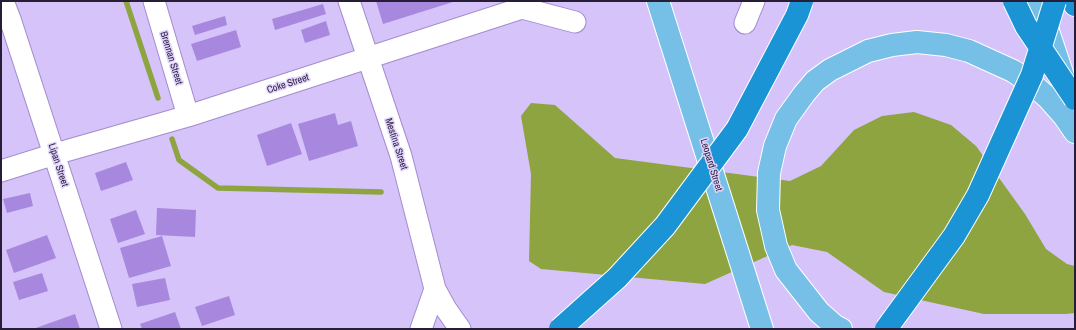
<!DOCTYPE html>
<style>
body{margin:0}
#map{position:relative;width:1076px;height:330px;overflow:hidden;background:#d5c3f9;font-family:"Archivo Narrow",sans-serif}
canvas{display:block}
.frame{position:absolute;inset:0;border:2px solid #271d37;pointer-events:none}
</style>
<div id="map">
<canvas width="1076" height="330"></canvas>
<div class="frame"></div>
</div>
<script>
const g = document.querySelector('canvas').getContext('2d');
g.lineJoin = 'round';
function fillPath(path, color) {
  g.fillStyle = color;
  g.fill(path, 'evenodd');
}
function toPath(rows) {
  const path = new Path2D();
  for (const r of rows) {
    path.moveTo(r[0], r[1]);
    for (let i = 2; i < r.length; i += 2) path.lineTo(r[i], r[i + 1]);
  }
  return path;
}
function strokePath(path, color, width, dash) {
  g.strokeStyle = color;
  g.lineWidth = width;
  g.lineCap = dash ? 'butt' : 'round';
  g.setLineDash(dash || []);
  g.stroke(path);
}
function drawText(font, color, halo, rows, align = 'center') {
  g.font = font + ' "Archivo Narrow",sans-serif';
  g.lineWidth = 3;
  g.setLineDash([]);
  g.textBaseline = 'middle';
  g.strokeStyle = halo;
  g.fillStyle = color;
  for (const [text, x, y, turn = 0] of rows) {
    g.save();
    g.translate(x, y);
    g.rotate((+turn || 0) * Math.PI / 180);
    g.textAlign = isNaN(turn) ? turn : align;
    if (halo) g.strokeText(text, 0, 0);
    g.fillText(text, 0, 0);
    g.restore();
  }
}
fillPath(toPath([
 [531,103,555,105,615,158,790,181,821,166,854,130,882,116,914,112,951,125,976,146,1025,214,1046,249,1067,264,1075,266,1075,313,1066,314,984,314,884,292,827,252,792,245,705,284,541,269,529,261,531,174,521,116]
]), '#8ea440');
strokePath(toPath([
 [126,1,158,98],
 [172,139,179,160,218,188,381,192]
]), '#8ea440', 5.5);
fillPath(toPath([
 [376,1,456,1,383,24],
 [323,4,326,14,275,30,272,19],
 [225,16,227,25,195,35,192,26],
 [326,21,330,35,305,43,301,30],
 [236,30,241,47,197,61,191,44],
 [335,113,338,125,351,121,358,146,309,161,298,124],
 [291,123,302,154,267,166,257,135],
 [126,162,133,180,101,191,95,173],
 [30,193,33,206,7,213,3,199],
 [157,208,196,210,195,237,156,235],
 [136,210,145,234,118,243,110,219],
 [47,235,56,258,14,273,6,250],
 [162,236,171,266,129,278,120,248],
 [42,273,48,291,19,300,13,282],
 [165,278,170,300,137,307,132,284],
 [229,296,235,315,202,326,195,307],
 [175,312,181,329,142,329,140,324],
 [75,314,80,329,33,329]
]), '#a888de');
const minor = toPath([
 [3,1,10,19,111,329],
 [154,1,188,116],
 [349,1,401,156,435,289,446,309,460,329],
 [745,23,754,1],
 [1,171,55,154,188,116,522,8,575,22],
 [421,329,435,289]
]);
const major = toPath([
 [658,1,762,329],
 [1038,1,1063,76],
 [841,329,835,326,819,312,786,270,776,246,768,210,769,173,775,146,786,119,804,94,815,81,830,70,868,51,892,45,917,42,946,45,969,51,1013,71,1031,83,1048,98,1064,116,1075,132]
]);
const highway = toPath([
 [1074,1,1075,5]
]);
strokePath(minor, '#a38ccd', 23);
strokePath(major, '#fff', 24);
strokePath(highway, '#fff', 24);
strokePath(minor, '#fff', 21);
strokePath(major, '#76bfe6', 22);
strokePath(highway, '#1b94d6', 22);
const highwayBridge = toPath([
 [1014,1,1026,26,1075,99],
 [560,329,617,278,665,226,737,129,797,15,802,1],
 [886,329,954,236,978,195,1032,75,1055,1]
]);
strokePath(highwayBridge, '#fff', 24, []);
strokePath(highwayBridge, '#1b94d6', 22);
drawText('10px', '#271d37', '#e0d3fc', [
 ["Brennan Street",171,58,73],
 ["Coke Street",288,84,-18],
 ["Mestina Street",396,144,72],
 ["Lipan Street",58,165,72],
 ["Leopard Street",711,165,73]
]);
</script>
